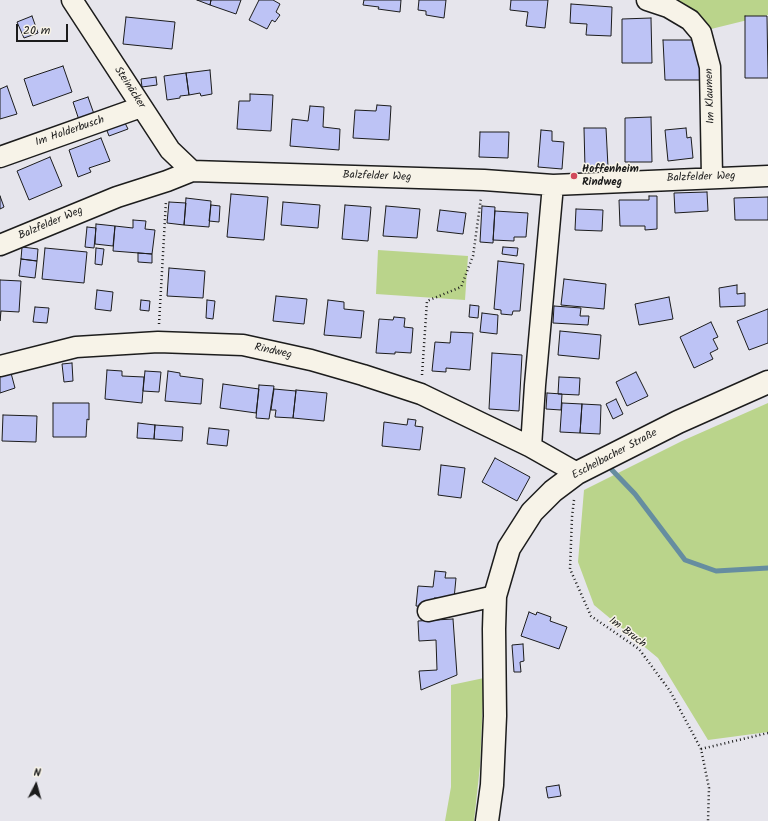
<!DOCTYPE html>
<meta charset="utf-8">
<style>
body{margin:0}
#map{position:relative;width:768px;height:821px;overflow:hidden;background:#e6e5ec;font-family:Kalam,sans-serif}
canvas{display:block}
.north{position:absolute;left:16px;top:765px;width:40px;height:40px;-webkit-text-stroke:3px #f7f3e8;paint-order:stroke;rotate:6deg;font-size:11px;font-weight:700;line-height:16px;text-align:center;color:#1c1c1c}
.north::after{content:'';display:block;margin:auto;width:14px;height:18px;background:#1c1c1c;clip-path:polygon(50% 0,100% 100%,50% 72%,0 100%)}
.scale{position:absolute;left:16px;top:24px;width:52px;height:18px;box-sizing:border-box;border:2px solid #1c1c1c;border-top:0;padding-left:5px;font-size:12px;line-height:14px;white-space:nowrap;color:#1c1c1c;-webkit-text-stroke:3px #f7f3e8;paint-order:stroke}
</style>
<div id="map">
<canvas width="768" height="821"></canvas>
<div class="north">N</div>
<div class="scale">20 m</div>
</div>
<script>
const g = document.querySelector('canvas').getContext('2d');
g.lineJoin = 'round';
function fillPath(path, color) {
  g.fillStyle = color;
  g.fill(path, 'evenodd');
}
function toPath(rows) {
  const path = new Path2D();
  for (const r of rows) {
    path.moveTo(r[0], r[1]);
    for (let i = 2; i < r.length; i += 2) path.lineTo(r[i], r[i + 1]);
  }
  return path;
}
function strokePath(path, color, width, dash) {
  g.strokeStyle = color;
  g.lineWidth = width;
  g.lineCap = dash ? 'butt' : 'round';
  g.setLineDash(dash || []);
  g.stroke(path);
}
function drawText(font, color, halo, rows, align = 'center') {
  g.font = font + ' Kalam,sans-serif';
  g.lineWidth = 3;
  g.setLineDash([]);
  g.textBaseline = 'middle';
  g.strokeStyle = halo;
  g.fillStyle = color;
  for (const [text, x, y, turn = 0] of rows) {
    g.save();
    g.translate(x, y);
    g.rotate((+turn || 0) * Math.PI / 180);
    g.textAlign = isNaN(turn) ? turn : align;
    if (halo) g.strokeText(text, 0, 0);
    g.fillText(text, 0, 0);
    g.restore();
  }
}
fillPath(toPath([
 [672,0,768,0,768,15,707,30,706,26,689,7],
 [378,250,468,256,465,300,376,294],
 [768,403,768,732,708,740,658,658,594,605,578,562,584,490,682,441],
 [484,678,480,766,474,821,445,821,451,787,451,685]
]), '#bad48b');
strokePath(toPath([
 [612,470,635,494,685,560,716,571,768,568]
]), '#668da0', 5);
const building = toPath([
 [197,0,211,0,210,5,197,0],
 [211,0,241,0,236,14,210,5,211,0],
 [259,0,273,0,280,4,276,12,280,15,275,22,272,20,267,29,249,20,259,0],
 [364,0,401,0,400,12,378,9,379,7,363,5,364,0],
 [419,0,446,0,444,18,426,15,426,11,418,10,419,0],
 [511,0,548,0,545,28,526,26,528,12,510,10,511,0],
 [571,4,612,7,611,36,586,35,587,24,570,23,571,4],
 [32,16,38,33,24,38,17,22,32,16],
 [745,16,767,16,768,78,745,78,745,16],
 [126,17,175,22,172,49,123,44,126,17],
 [651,18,652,63,622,63,622,19,651,18],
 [663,40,694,40,701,67,701,80,665,80,663,40],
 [63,66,72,92,33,106,24,79,63,66],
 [210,70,212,94,201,96,200,93,189,95,186,73,210,70],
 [186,73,189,95,180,96,180,98,167,100,164,76,186,73],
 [156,77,157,85,142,87,141,79,156,77],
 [7,86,17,114,0,119,0,89,7,86],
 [250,94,273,95,271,131,237,129,239,101,250,101,250,94],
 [88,97,94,114,79,120,73,102,88,97],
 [377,105,391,106,389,140,353,138,355,110,376,111,377,105],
 [310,106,324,107,323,127,340,129,339,150,290,146,292,119,308,121,310,106],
 [651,117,652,162,625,162,625,118,651,117],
 [124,121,128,129,109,136,106,128,124,121],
 [584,128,606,128,608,167,585,168,584,128],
 [686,128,687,138,691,137,693,158,668,161,665,130,686,128],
 [541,130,552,131,552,141,564,142,562,169,538,167,541,130],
 [480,132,509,132,508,158,479,157,480,132],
 [101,138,110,161,89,168,91,172,78,177,69,150,101,138],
 [50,157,62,186,29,200,17,171,50,157],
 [707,192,708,211,675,213,674,193,707,192],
 [231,194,268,197,264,240,227,237,231,194],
 [0,196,4,207,0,209,0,196],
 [649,196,657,196,657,229,645,230,645,226,620,226,619,200,649,200,649,196],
 [768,197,768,220,735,220,734,198,768,197],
 [186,198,211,201,209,227,184,225,186,198],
 [169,202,186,203,184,225,167,223,169,202],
 [283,202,320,205,318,228,281,225,283,202],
 [211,205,220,206,219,222,209,221,211,205],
 [345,205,371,207,368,241,342,239,345,205],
 [386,206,420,209,417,238,383,236,386,206],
 [482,206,495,207,493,243,480,242,482,206],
 [576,209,603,210,602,231,575,230,576,209],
 [440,210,466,213,463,234,437,231,440,210],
 [495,211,528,213,526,237,514,237,514,241,493,240,495,211],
 [133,220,146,221,145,229,155,230,152,254,113,251,115,226,133,228,133,220],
 [96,224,115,226,113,246,95,244,96,224],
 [87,227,96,228,94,248,85,247,87,227],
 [22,247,38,249,37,261,21,259,22,247],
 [503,247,518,248,517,256,502,254,503,247],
 [45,248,87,252,84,283,42,279,45,248],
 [96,248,104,249,102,265,95,264,96,248],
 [138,253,152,254,152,263,138,262,138,253],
 [21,259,37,261,35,278,19,276,21,259],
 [498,261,524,264,520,311,513,311,512,315,501,314,501,310,494,309,498,261],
 [169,268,205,271,203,298,167,296,169,268],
 [564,279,606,284,604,309,561,305,564,279],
 [0,280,21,281,19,312,1,311,0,321,0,280],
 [737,285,737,294,745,293,745,306,720,307,719,288,737,285],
 [97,290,113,292,111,311,95,309,97,290],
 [276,296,307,299,304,324,273,321,276,296],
 [669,297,673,319,639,325,635,304,669,297],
 [141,300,150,301,149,311,140,310,141,300],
 [207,300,215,301,213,319,206,318,207,300],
 [328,300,344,302,344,309,364,311,361,338,324,335,328,300],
 [470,305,479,306,478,318,469,317,470,305],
 [554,306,581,308,580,316,589,316,588,325,553,323,554,306],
 [35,307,49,308,47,323,33,322,35,307],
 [768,309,768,343,749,350,737,321,768,309],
 [482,313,498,315,497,334,480,332,482,313],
 [394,317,405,318,404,327,413,328,411,353,395,352,395,354,376,353,379,319,393,320,394,317],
 [711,322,718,337,713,339,718,349,710,353,713,359,694,368,680,337,711,322],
 [560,331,601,335,599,359,558,355,560,331],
 [451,332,473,333,470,370,446,368,446,372,432,371,435,342,450,343,451,332],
 [492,353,522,355,519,411,489,409,492,353],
 [72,363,73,381,64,382,62,364,72,363],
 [107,370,122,371,122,376,144,377,142,403,105,399,107,370],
 [145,371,161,372,159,392,143,391,145,371],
 [168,371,180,373,180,376,203,379,201,404,165,401,168,371],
 [636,372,648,396,627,406,616,382,636,372],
 [11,373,15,388,0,393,0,376,11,373],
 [559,377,580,378,579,395,558,394,559,377],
 [223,384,259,389,256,413,220,408,223,384],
 [259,385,274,386,269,419,256,418,259,385],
 [274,389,296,391,293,418,275,417,276,410,271,410,274,389],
 [296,390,327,393,324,421,293,418,296,390],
 [547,393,562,394,561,410,546,409,547,393],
 [616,399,623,414,613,419,606,404,616,399],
 [53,403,89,403,89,420,87,419,86,437,53,437,53,403],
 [562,403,582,404,580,433,560,432,562,403],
 [582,404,601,405,600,434,580,433,582,404],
 [3,415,37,416,36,442,2,441,3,415],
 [408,419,416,420,415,426,423,427,420,450,382,446,384,422,407,425,408,419],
 [138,423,155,425,154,439,137,438,138,423],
 [155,425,183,427,182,441,154,439,155,425],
 [209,428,229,430,227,446,207,444,209,428],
 [495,458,530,477,517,501,482,482,495,458],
 [441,465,465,468,461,498,438,495,441,465],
 [435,571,446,572,445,578,456,578,454,599,434,598,433,607,416,606,418,586,433,587,435,571],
 [529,612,536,615,537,612,551,617,550,621,567,627,559,649,521,636,529,612],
 [453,619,457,675,421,690,419,671,437,670,436,640,419,641,418,621,453,619],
 [523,644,524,661,520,662,521,672,514,672,512,645,523,644],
 [559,785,561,796,548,798,546,787,559,785]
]);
fillPath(building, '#bdc3f5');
strokePath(building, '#1c1c1c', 1);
const street = toPath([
 [72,0,170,150,192,171],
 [647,0,668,7,690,20,701,33,710,67,712,177],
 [0,157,141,107],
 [0,245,117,197,167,181,192,171,484,180,553,185,768,176],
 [0,366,76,347,158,342,243,345,311,360,363,375,421,394,531,447,577,473],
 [531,447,535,385,553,185],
 [428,611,495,596]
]);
const secondary = toPath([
 [487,821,492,785,495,716,494,629,495,596,509,548,532,512,553,491,577,473,678,422,768,382]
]);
strokePath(street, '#1c1c1c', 23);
strokePath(secondary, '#1c1c1c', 25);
strokePath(toPath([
 [159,324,166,201],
 [422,375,427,301,461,287,473,256,481,198],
 [574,500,572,517,570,569,591,616,639,649,670,691,701,749,709,788,708,821],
 [701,749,768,733]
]), '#1c1c1c', 2.5, [1, 3]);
strokePath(street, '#f7f3e8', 20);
strokePath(secondary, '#f7f3e8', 22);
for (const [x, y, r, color] of [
 [574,176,4,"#d1495b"]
]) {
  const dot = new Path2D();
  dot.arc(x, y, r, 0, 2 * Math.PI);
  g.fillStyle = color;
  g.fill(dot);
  strokePath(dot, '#f7f3e8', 1.5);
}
drawText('11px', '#1c1c1c', '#f7f3e8', [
 ["Steinäcker",129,88,57],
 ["Im Klaumen",711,96,-92],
 ["Im Holderbusch",70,132,-19],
 ["Balzfelder Weg",377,177,2],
 ["Balzfelder Weg",701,178,-2],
 ["Balzfelder Weg",51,224,-23],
 ["Rindweg",273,352,12],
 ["Eschelbacher Straße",615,455,-28],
 ["Im Bruch",627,633,37]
]);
drawText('bold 11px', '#1c1c1c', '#f7f3e8', [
 ["Hoffenheim",582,170],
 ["Rindweg",582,183]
], 'left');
</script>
